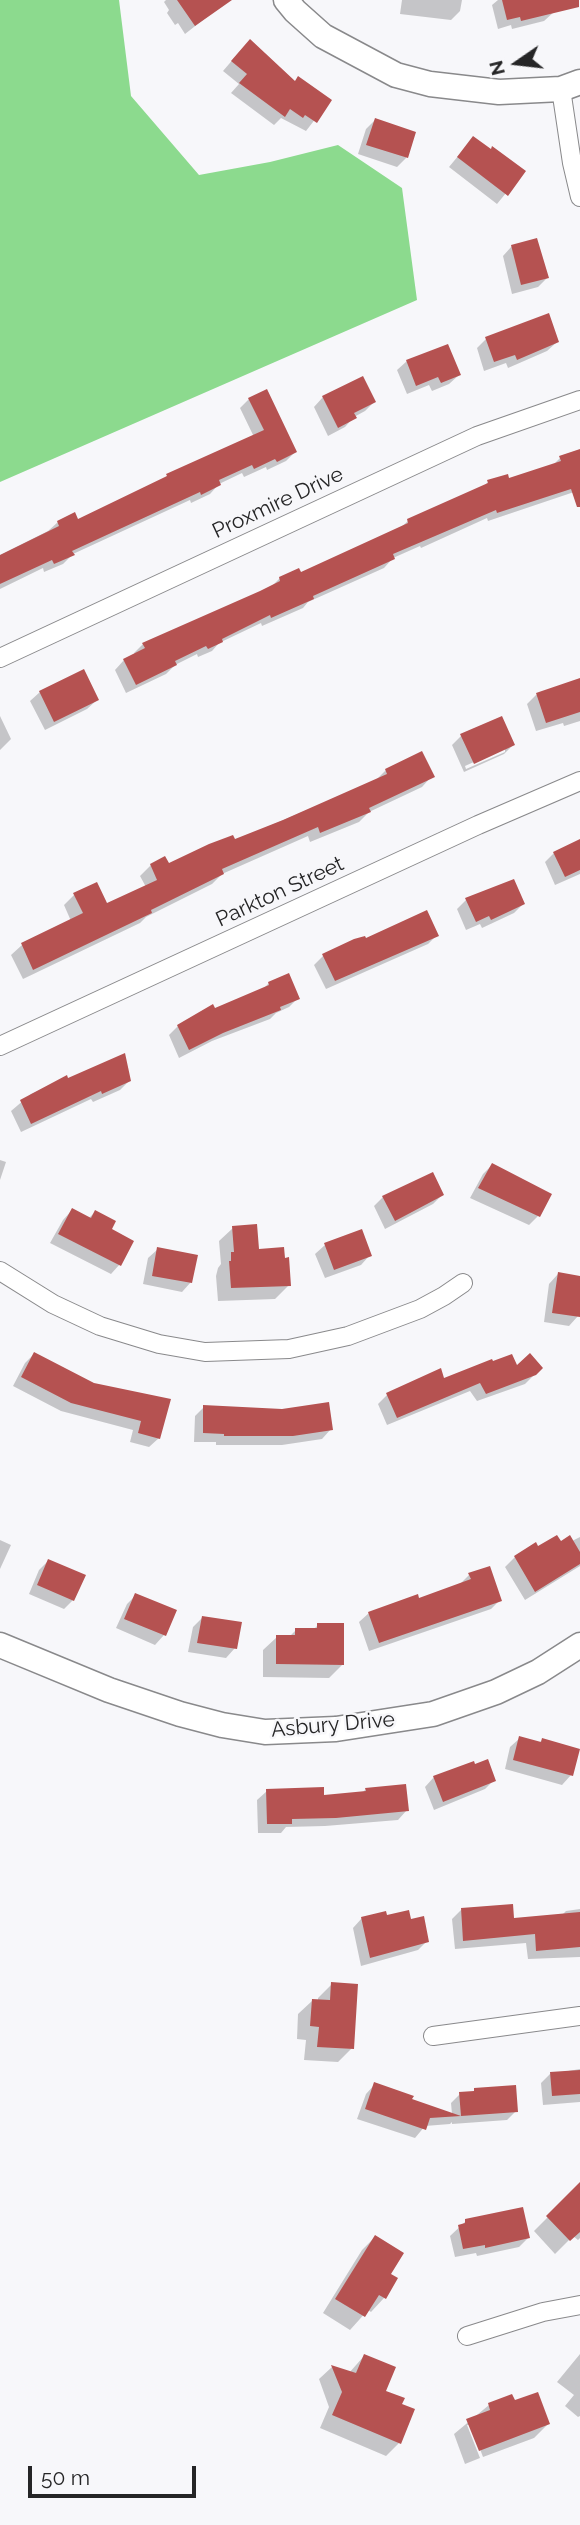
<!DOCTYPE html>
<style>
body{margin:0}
#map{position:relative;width:580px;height:2525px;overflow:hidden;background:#f7f7fa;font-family:Raleway,sans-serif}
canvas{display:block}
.north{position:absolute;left:482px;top:28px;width:70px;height:70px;-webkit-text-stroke:5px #f7f7fa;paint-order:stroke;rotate:256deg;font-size:19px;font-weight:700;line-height:28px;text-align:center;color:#252526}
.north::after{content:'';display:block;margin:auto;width:24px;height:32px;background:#252526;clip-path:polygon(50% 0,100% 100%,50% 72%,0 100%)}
.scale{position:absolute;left:28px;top:2466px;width:168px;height:32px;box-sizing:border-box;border:4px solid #252526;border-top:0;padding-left:9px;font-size:21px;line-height:24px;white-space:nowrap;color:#252526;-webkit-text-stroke:5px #f7f7fa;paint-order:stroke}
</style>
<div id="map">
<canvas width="580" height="2525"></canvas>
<div class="north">N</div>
<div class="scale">50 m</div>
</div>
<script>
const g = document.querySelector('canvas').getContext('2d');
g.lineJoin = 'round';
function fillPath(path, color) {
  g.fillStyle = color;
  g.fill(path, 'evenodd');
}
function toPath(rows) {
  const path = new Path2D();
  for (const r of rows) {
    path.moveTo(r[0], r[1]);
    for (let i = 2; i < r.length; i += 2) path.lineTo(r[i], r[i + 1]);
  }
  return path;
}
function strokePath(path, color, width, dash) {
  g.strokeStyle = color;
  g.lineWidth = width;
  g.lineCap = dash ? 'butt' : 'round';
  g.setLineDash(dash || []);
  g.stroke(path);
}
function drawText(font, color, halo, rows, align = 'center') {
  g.font = font + ' Raleway,sans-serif';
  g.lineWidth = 5;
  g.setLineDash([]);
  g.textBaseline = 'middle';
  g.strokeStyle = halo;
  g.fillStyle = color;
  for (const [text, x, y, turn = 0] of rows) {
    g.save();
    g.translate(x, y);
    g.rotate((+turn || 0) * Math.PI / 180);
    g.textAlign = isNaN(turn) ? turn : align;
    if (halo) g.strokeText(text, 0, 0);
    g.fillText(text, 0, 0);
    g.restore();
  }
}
fillPath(toPath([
 [0,0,119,0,131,96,199,175,270,162,338,145,402,188,417,300,0,482]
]), '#8cda8e');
fillPath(toPath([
 [166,0,210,0,217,9,185,34,178,23,175,25,167,13,169,10,164,2],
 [402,0,462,0,460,11,451,20,400,14],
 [498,0,551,0,554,12,544,21,512,29,511,25,498,29,492,5],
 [241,50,294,82,330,100,306,131,281,118,274,125,231,93,239,84,223,71],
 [375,120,414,133,406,158,397,167,358,154,366,129],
 [473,138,524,171,497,204,449,167],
 [512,246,547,278,538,287,512,294,503,256],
 [486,339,557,342,547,351,508,368,506,363,484,371,477,348],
 [407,361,459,375,449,384,432,391,429,385,407,394,397,370],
 [323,397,374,402,365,411,354,417,345,427,328,436,314,407],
 [249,399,295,452,286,461,267,470,266,467,244,477,242,473,219,484,210,494,191,503,190,500,73,554,63,564,44,572,43,568,0,589,0,555,48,531,58,522,77,522,162,481,167,476,254,437,240,408],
 [580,456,580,490,488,521,487,518,421,548,420,546,393,558,384,568,308,602,303,608,262,626,261,623,219,643,212,651,198,657,197,654,175,665,166,674,126,693,115,670,124,660,135,655,134,653,143,644,270,588,280,578,300,575,400,528,408,521,482,488,488,482,508,480,553,465,560,458],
 [580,680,580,721,564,726,563,723,536,731,527,704,536,695],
 [40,692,97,700,87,709,45,730,30,701],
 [0,716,11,739,0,750],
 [461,736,513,745,504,754,464,772,452,745],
 [505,748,505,752,466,769,465,766],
 [386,770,432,776,422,787,369,812,359,822,310,842,308,836,222,874,212,884,146,917,140,923,23,979,11,955,22,945,71,921,64,905,74,895,106,906,146,887,140,876,151,865,168,866,234,841,375,781],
 [580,841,580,874,555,885,545,862,554,853],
 [513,881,523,904,514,913,482,928,480,924,466,930,457,909,466,900],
 [437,935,428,944,326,989,314,965,323,956,365,940],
 [269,983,298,998,289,1007,276,1013,270,1019,212,1041,179,1058,169,1035,178,1026,261,991],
 [66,1077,67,1080,129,1081,120,1090,93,1102,91,1099,21,1132,11,1111,31,1094],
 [0,1160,6,1162,0,1180],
 [492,1165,538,1216,529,1225,470,1198,483,1174],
 [442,1195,433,1204,385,1229,374,1206,383,1197],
 [72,1210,88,1219,95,1212,109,1229,120,1264,111,1274,50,1243,63,1220],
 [233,1228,289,1285,275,1299,218,1301,216,1276,218,1268,221,1264,219,1241],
 [361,1231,370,1255,361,1265,325,1278,315,1254,325,1245],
 [158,1249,191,1282,182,1292,143,1284,148,1258],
 [558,1274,580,1277,578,1316,569,1326,544,1322,549,1284],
 [34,1354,94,1384,129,1393,159,1438,149,1447,130,1442,133,1430,61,1411,13,1386,25,1363],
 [516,1368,541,1368,525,1384,477,1401,470,1391,387,1425,378,1404,387,1395,444,1380],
 [204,1407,331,1429,322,1439,282,1445,216,1445,216,1442,194,1442,195,1416],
 [580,1537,580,1566,525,1600,505,1567,515,1557,536,1545,538,1548,572,1541],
 [0,1540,11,1545,0,1569],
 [48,1561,73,1600,64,1609,29,1594,39,1570],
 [469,1575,500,1600,491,1609,369,1651,359,1622,369,1613,418,1600,460,1584],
 [136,1595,175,1611,164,1635,155,1645,116,1628,127,1604],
 [202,1618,235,1648,226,1658,188,1652,193,1627],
 [318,1625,343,1664,329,1678,263,1677,263,1650,277,1637,289,1637,296,1630,313,1630],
 [520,1738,539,1743,542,1740,571,1775,562,1785,505,1769,510,1747],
 [474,1766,494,1780,485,1789,434,1810,425,1787,434,1777],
 [366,1789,407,1810,398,1820,325,1826,286,1827,281,1833,258,1833,257,1800,267,1791,323,1797,362,1793],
 [580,1909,580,1957,528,1959,526,1943,455,1949,452,1919,461,1910,512,1920,561,1916,566,1911],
 [386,1917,409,1921,427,1941,418,1950,361,1966,353,1928,362,1918],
 [332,1984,352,2048,338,2062,304,2060,306,2040,297,2039,298,2014,312,2001,318,2001,318,1998],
 [580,2069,580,2102,543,2105,541,2083,550,2074],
 [375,2084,410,2100,452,2114,451,2103,460,2094,471,2093,475,2090,516,2111,507,2120,452,2124,452,2122,450,2124,425,2126,415,2138,357,2119,366,2094],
 [580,2185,580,2238,578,2240,573,2236,555,2254,534,2231],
 [466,2221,528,2238,519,2247,477,2256,476,2253,455,2257,450,2236],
 [375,2237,388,2274,396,2279,384,2298,371,2312,368,2310,350,2330,323,2313,362,2250],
 [580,2354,580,2416,578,2417,565,2406,574,2395,557,2382],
 [364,2356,384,2392,399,2443,386,2456,320,2428,329,2407,319,2379,332,2367,349,2373],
 [514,2403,548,2424,534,2438,483,2457,471,2425,467,2425,480,2458,465,2464,454,2434,489,2405]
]), '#0003');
fillPath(toPath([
 [177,0,232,0,195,26],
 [502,0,579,0,579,7,521,21,520,17,507,20],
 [250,39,295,81,298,76,332,100,317,123,305,115,303,118,290,109,285,117,239,83,247,74,231,61],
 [375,118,416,132,408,158,366,145],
 [473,136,491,149,492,146,526,171,508,196,457,157],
 [537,238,549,278,521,285,511,245],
 [549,313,559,342,517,360,515,355,494,362,485,337],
 [448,344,461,375,441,383,438,377,416,386,406,360],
 [363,376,376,402,354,413,357,418,338,428,322,396],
 [267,389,297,452,277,462,275,459,254,469,252,465,219,480,221,485,201,495,200,492,72,551,75,555,54,564,52,560,0,584,0,555,59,526,57,521,75,512,78,519,167,476,166,474,264,430,248,398],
 [580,449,580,507,577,507,571,489,497,513,496,510,393,554,395,559,313,596,314,599,271,618,270,615,222,639,223,642,208,649,206,646,175,661,177,665,136,685,123,659,145,648,142,643,260,591,280,581,279,577,299,568,301,572,408,523,407,519,488,483,487,480,508,474,509,478,561,461,559,456],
 [84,669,99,700,54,722,39,691],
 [580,678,580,712,546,723,536,693],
 [502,716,515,745,474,764,460,734],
 [422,751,435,777,369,808,371,812,320,833,318,827,222,869,224,874,151,910,152,913,33,970,21,943,83,913,73,893,97,882,107,903,157,880,150,864,165,856,169,863,209,844,233,835,235,839,283,820,387,774,385,769],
 [580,839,580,870,565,877,553,852],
 [514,879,525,904,491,920,489,916,476,922,465,898],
 [427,910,439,936,335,981,322,954,354,939,365,936,366,938],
 [289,973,300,999,280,1007,281,1010,223,1033,189,1050,177,1025,213,1004,215,1008,269,985,268,982],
 [125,1053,131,1081,102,1094,101,1091,31,1124,20,1100,67,1075,68,1078],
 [492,1163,552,1194,540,1217,478,1188],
 [433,1172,444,1195,395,1221,382,1196],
 [72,1208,91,1218,95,1210,116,1221,112,1229,134,1241,121,1266,58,1234],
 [257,1224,259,1249,284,1247,285,1258,289,1257,291,1286,231,1288,229,1261,231,1261,231,1252,234,1252,232,1226],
 [362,1229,372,1256,334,1270,324,1243],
 [157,1247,198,1255,192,1283,152,1276],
 [558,1272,580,1276,580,1317,552,1313],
 [34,1352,94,1383,171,1399,160,1439,138,1433,141,1421,71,1403,21,1377],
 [530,1353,543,1368,536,1375,486,1394,480,1383,397,1418,386,1393,441,1368,444,1378,492,1359,493,1361,512,1354,517,1365],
 [329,1402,333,1430,293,1436,224,1436,224,1434,203,1433,203,1405,282,1409],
 [557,1535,561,1541,570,1535,580,1552,580,1564,535,1592,514,1556,536,1542,538,1546],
 [48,1559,86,1575,74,1601,37,1585],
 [490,1566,502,1601,379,1643,368,1612,418,1594,419,1598,471,1579,468,1573],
 [135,1593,177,1610,166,1636,124,1619],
 [202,1616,242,1622,237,1649,197,1643],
 [317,1623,344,1623,344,1665,276,1664,276,1635,295,1635,295,1628,317,1628],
 [519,1736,541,1742,542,1738,580,1749,573,1776,513,1760],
 [488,1759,496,1781,443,1802,433,1776,474,1761,475,1764],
 [406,1784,409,1811,336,1818,292,1819,292,1824,267,1824,266,1789,324,1787,324,1795,366,1791,365,1788],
 [513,1904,514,1918,580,1912,580,1947,536,1951,535,1934,463,1941,461,1908],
 [409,1910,411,1919,424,1916,429,1942,370,1958,361,1917,386,1911,387,1915],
 [331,1982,358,1984,354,2049,317,2047,319,2027,310,2026,312,1999,330,2000],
 [580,2070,580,2094,552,2096,550,2072],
 [374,2082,414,2096,412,2099,461,2116,430,2118,426,2130,365,2109],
 [516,2085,518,2112,461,2116,459,2092,474,2091,474,2088],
 [580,2182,580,2232,570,2241,546,2216],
 [523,2207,530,2238,485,2248,485,2245,463,2249,458,2225,465,2223,465,2219],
 [375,2235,404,2253,391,2274,398,2278,386,2299,379,2295,365,2317,335,2299],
 [364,2354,396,2367,386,2391,405,2398,402,2404,415,2409,401,2444,332,2415,342,2392,331,2365,356,2373],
 [538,2392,550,2424,479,2451,466,2419,490,2410,488,2403,512,2394,515,2400]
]), '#b55251');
const street = toPath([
 [561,89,572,163,580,197],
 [0,658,477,436,580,400],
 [0,1046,478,825,580,781],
 [0,1271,53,1304,100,1326,159,1344,205,1352,289,1349,348,1336,420,1309,444,1296,463,1283],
 [433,2036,580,2016],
 [467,2336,543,2312,580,2305]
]);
const secondary = toPath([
 [286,0,295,11,323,36,396,75,430,84,499,92,561,89,580,82],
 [0,1645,109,1690,180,1714,222,1725,265,1732,336,1729,433,1714,496,1692,538,1672,580,1645]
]);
strokePath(street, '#89898b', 20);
strokePath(secondary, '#89898b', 27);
strokePath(street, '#fff', 18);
strokePath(secondary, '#fff', 24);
drawText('21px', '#252526', '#f7f7fa', [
 ["Proxmire Drive",278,503,-25],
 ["Parkton Street",280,892,-25],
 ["Asbury Drive",333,1725,-5]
]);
</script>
